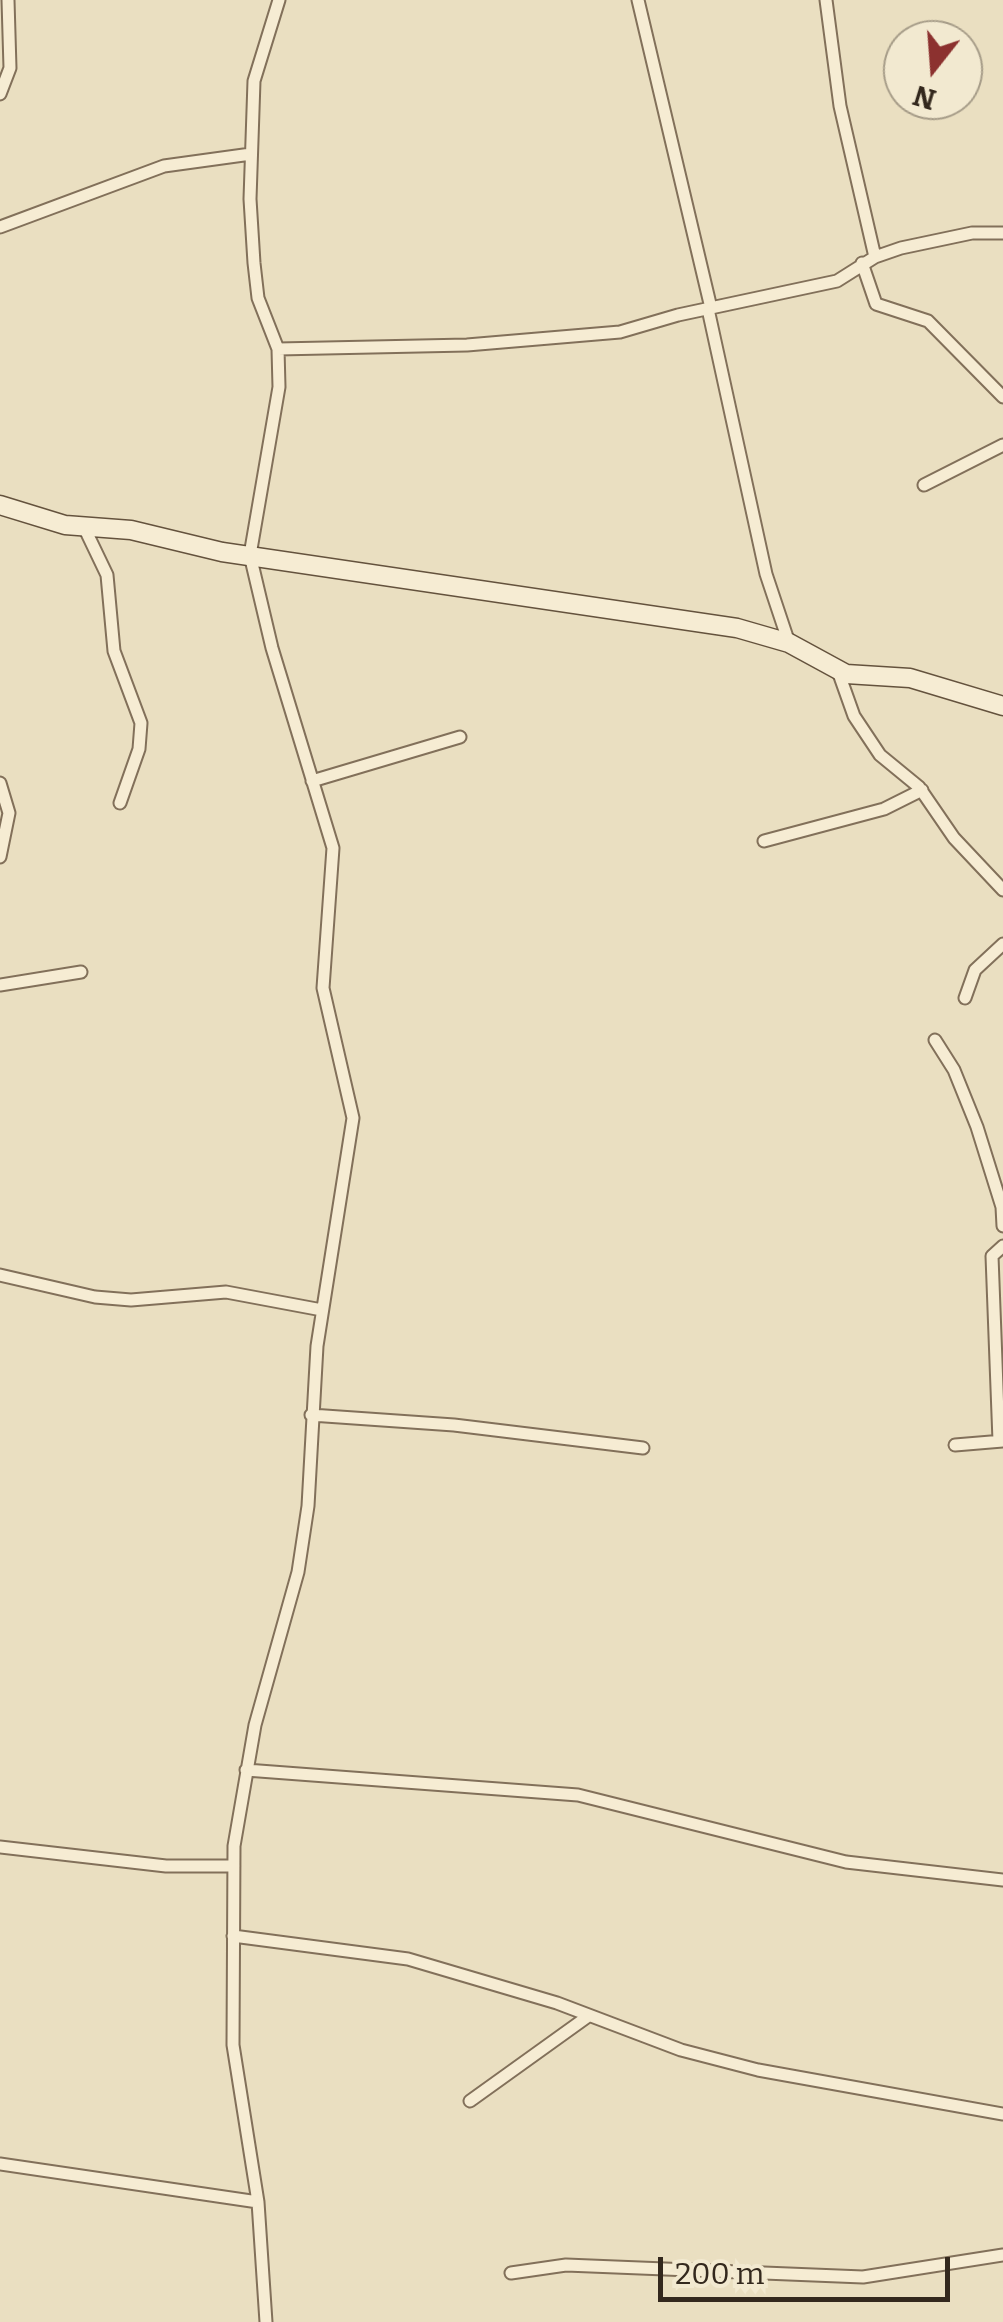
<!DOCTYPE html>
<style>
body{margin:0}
#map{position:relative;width:1003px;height:2322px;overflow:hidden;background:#eadfc1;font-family:Bitter,serif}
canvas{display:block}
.north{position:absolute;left:883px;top:20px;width:100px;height:100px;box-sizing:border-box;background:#f2e9d0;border:2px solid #a69c88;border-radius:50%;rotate:197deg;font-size:28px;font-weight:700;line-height:40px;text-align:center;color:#33281d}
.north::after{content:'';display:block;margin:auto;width:35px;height:45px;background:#8c312f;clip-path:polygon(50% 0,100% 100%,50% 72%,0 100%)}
.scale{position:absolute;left:658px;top:2257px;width:292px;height:45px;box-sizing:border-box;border:5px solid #33281d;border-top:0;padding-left:12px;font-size:30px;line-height:35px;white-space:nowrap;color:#33281d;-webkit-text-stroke:8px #f2e9d0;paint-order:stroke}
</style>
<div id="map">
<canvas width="1003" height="2322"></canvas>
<div class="north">N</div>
<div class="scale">200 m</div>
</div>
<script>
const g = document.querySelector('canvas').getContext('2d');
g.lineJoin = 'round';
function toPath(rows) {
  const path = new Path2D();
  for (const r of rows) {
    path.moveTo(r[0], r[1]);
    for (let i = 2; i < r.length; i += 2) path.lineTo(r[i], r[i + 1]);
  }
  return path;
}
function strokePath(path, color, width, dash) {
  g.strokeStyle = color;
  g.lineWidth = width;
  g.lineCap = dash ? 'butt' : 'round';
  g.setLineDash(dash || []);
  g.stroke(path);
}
const street = toPath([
 [638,0,711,308],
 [826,0,840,106,875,257],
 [0,94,10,68,8,0],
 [0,227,164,166,251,154],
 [862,263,876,304,928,321,1003,397],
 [708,309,766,574,789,643],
 [278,349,467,345,620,332,678,315,837,281,875,257,901,248,972,233,1003,233],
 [924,485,1003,445],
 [84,527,107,575,114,651,141,723,139,749,120,803],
 [838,671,854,716,880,755,919,787,954,838,1003,890],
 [312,781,460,737],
 [0,783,9,813,0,857],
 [764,841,884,809,922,790],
 [0,985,81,972],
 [965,998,975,970,1003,944],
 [935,1040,954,1070,977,1127,1002,1207,1003,1226],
 [0,1275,95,1297,131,1300,226,1292,322,1310],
 [311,1415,454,1425,643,1448],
 [999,1441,992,1256,1003,1246],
 [955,1445,1003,1441],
 [246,1770,578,1795,846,1862,1003,1880],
 [0,1847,166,1866,234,1866],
 [233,1936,408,1959,557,2003,681,2050,758,2070,1003,2114],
 [470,2101,587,2017],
 [0,2164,258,2202],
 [511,2273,566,2265,863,2277,1003,2255],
 [266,2322,258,2202,233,2045,234,1846,255,1725,298,1572,308,1506,317,1346,353,1118,323,988,333,848,272,648,250,555,279,387,278,349,258,298,254,263,250,199,254,81,279,0]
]);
const secondary = toPath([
 [0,505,65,525,131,530,222,552,737,628,789,643,846,674,910,678,1003,706]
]);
strokePath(street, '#82705a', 15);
strokePath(secondary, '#64523d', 21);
strokePath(street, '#f6ecd3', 11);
strokePath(secondary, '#f6ecd3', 18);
</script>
